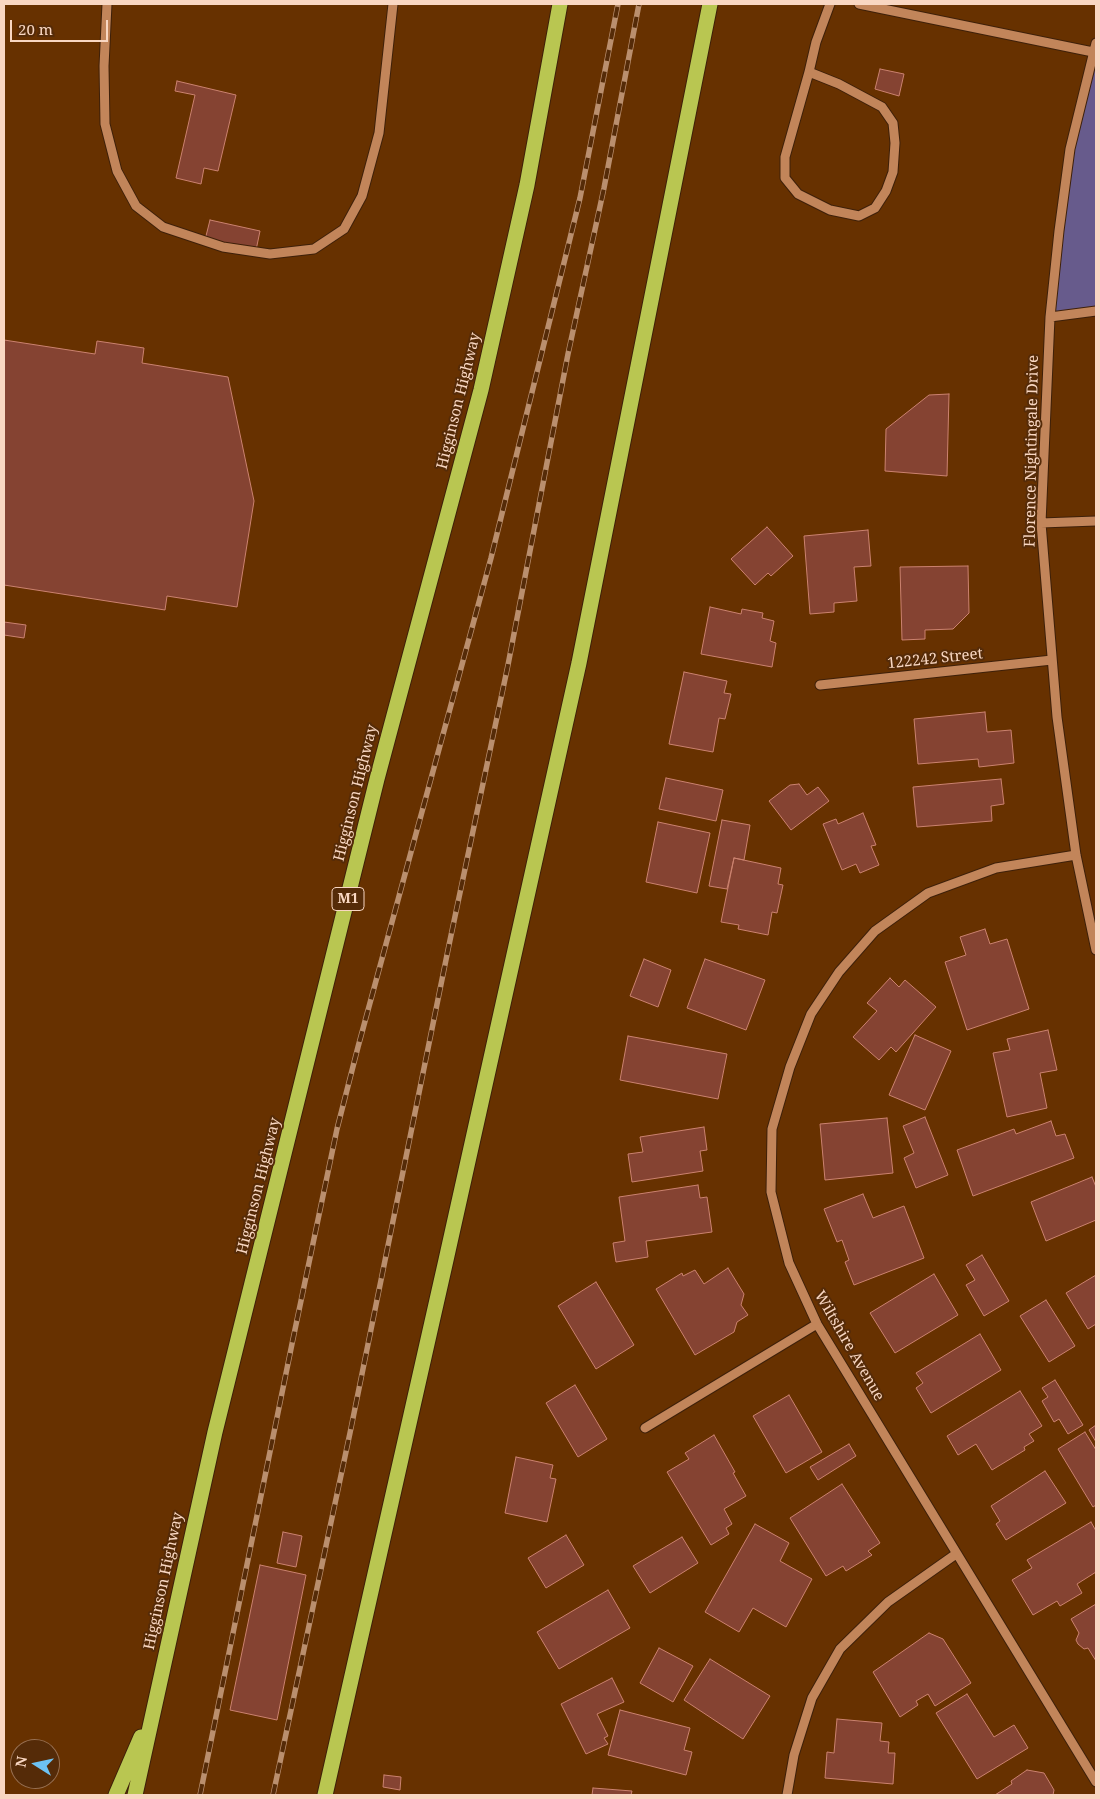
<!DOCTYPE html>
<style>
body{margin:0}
#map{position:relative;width:1100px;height:1799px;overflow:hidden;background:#673100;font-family:"Noto Serif",serif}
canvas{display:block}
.frame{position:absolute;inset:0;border:5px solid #f9d7c2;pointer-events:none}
.north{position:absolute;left:10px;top:1739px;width:50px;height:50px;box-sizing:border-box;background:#552b08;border:1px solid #977052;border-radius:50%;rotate:280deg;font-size:14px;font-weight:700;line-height:20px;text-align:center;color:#f9d7c2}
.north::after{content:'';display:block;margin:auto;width:18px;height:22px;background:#6dc2f3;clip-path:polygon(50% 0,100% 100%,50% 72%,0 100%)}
.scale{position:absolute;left:10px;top:20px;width:98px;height:22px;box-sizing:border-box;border:2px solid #f9d7c2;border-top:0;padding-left:6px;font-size:15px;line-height:18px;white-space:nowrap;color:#f9d7c2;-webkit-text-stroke:4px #552b08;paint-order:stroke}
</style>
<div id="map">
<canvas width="1100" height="1799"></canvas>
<div class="frame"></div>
<div class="north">N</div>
<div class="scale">20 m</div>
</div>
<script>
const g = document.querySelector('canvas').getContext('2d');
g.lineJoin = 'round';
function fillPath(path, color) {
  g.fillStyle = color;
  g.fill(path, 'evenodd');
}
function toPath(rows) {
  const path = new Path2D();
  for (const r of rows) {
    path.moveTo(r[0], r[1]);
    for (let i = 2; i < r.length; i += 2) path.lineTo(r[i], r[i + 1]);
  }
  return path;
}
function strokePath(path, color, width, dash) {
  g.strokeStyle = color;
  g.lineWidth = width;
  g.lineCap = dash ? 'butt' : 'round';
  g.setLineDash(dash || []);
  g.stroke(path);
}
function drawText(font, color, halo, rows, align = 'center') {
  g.font = font + ' "Noto Serif",serif';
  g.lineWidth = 4;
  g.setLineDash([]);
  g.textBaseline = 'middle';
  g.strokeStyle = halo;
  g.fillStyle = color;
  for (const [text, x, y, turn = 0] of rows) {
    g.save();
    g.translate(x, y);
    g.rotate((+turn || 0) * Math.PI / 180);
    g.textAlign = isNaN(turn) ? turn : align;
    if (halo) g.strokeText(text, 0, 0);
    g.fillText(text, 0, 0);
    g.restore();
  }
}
fillPath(toPath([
 [1096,46,1096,309,1049,317,1068,147]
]), '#675b8c');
const building = toPath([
 [880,69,904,74,899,96,875,89,880,69],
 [177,81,236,95,218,171,204,168,201,184,176,178,195,95,175,91,177,81],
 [210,220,260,231,255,255,204,244,210,220],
 [4,340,95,354,97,341,144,348,142,363,228,377,254,501,237,607,167,596,165,610,4,585,4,340],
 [949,394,947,476,885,471,886,429,929,395,949,394],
 [767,527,793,556,771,576,768,573,755,585,731,559,767,527],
 [868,530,871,566,854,567,857,601,834,603,834,612,810,614,804,536,868,530],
 [968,566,969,613,953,629,925,630,925,639,902,640,900,567,968,566],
 [710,607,741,614,742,609,763,613,762,618,774,621,770,641,776,643,772,667,701,654,710,607],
 [4,622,26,625,24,638,4,635,4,622],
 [684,672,727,681,724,693,731,694,725,719,719,718,713,752,669,744,684,672],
 [985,712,987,732,1011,730,1014,763,979,767,978,759,918,764,914,719,985,712],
 [666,778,723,790,716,821,659,809,666,778],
 [1001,779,1004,804,991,806,992,821,917,827,913,787,1001,779],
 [799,784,807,795,818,787,829,801,791,830,769,801,790,785,799,784],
 [863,813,876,845,871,846,879,865,860,873,856,864,842,870,823,824,836,819,838,824,863,813],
 [722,820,750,825,744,860,734,858,727,889,709,886,722,820],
 [658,822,710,833,697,893,646,882,658,822],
 [734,858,781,868,778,884,783,885,777,913,772,912,768,935,738,929,739,925,721,922,734,858],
 [985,929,990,944,1007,939,1029,1009,967,1030,945,962,966,955,960,937,985,929],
 [644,959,671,970,658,1007,630,996,644,959],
 [705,959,765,980,746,1030,687,1008,705,959],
 [890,978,899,987,905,980,936,1007,896,1052,891,1047,879,1060,853,1037,877,1011,867,1003,890,978],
 [1048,1030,1057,1070,1040,1073,1047,1108,1007,1117,993,1053,1010,1050,1007,1039,1048,1030],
 [915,1035,951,1051,925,1110,889,1095,915,1035],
 [628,1036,727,1054,718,1099,620,1080,628,1036],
 [925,1117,948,1175,916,1188,904,1158,914,1153,903,1126,925,1117],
 [887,1118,893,1173,825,1180,820,1124,887,1118],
 [1051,1121,1056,1136,1065,1134,1074,1158,973,1196,957,1150,1014,1129,1016,1134,1051,1121],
 [704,1127,707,1150,700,1151,703,1171,632,1182,628,1154,643,1152,640,1137,704,1127],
 [1092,1177,1096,1187,1096,1220,1046,1241,1031,1202,1092,1177],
 [698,1185,700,1198,707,1197,712,1232,646,1241,648,1257,616,1262,613,1243,625,1241,619,1197,698,1185],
 [863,1194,873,1218,904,1206,924,1258,854,1285,845,1262,849,1260,842,1240,837,1242,824,1209,863,1194],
 [982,1255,1009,1301,984,1316,966,1285,975,1280,966,1265,982,1255],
 [728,1268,744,1294,741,1305,748,1315,737,1322,734,1332,695,1355,656,1289,682,1273,683,1276,695,1270,704,1284,728,1268],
 [934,1274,958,1315,895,1353,870,1313,934,1274],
 [1096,1275,1096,1324,1088,1329,1066,1293,1096,1275],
 [596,1282,634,1345,596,1369,558,1306,596,1282],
 [1046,1300,1075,1346,1049,1362,1020,1316,1046,1300],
 [980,1334,1001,1370,931,1413,916,1388,923,1383,916,1373,980,1334],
 [1055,1380,1083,1425,1068,1434,1059,1419,1054,1422,1042,1401,1048,1397,1042,1388,1055,1380],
 [575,1385,607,1439,578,1457,546,1403,575,1385],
 [1020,1391,1042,1426,1029,1434,1034,1441,1024,1447,1025,1450,992,1470,976,1444,958,1455,947,1436,1020,1391],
 [789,1395,822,1452,786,1473,753,1416,789,1395],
 [1096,1425,1096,1442,1089,1430,1096,1425],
 [1085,1432,1096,1450,1096,1505,1093,1507,1058,1449,1085,1432],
 [714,1435,735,1472,733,1473,746,1496,724,1509,732,1524,726,1528,729,1534,711,1545,667,1472,689,1459,685,1453,714,1435],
 [849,1444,856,1456,818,1480,810,1467,849,1444],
 [516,1457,553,1465,550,1478,556,1479,547,1522,505,1513,516,1457],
 [1045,1471,1066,1503,1006,1540,996,1524,1000,1521,991,1506,1045,1471],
 [842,1484,880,1543,868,1551,872,1555,846,1571,843,1566,826,1576,790,1518,842,1484],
 [1091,1522,1096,1531,1096,1572,1077,1584,1082,1593,1060,1606,1057,1601,1033,1615,1012,1580,1032,1568,1027,1560,1091,1522],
 [755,1524,789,1543,780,1561,812,1579,786,1627,753,1608,739,1632,705,1612,755,1524],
 [283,1532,302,1536,296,1567,277,1563,283,1532],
 [566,1535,584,1565,546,1588,528,1558,566,1535],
 [682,1537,698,1563,650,1593,633,1566,682,1537],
 [260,1565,306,1575,277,1720,230,1710,260,1565],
 [608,1590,630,1628,559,1669,537,1632,608,1590],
 [1096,1604,1096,1661,1088,1648,1084,1649,1078,1644,1076,1640,1079,1633,1071,1619,1096,1604],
 [929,1633,943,1639,971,1683,935,1706,928,1694,916,1701,918,1705,900,1717,873,1672,929,1633],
 [659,1648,693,1666,673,1702,640,1683,659,1648],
 [710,1659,770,1696,743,1739,684,1700,710,1659],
 [612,1678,624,1702,597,1714,608,1736,604,1738,608,1744,586,1754,561,1704,612,1678],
 [967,1694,994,1737,1014,1725,1028,1748,977,1779,936,1713,967,1694],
 [620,1710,690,1728,684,1750,692,1752,686,1775,608,1755,620,1710],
 [837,1719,882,1723,880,1741,889,1742,888,1753,895,1753,893,1784,825,1778,827,1752,834,1753,837,1719],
 [1027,1770,1044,1773,1054,1790,1053,1795,995,1795,1012,1784,1011,1781,1027,1770],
 [384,1775,401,1777,400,1790,383,1787,384,1775],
 [593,1788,632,1791,631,1795,592,1795,593,1788]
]);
fillPath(building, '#854332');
strokePath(building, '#cb826f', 1);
const minor = toPath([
 [107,4,104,66,105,124,117,171,136,206,163,227,223,247,270,254,314,249,344,229,362,196,379,133,393,4],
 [859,4,1093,52],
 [1096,43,1070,149,1059,231,1050,317,1041,523,1057,717,1076,855,1096,950],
 [809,72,839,84,882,107,893,123,895,143,893,172,886,191,875,208,859,216,830,210,798,194,785,178,785,157,809,72,816,42,830,4],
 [1050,317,1096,311],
 [1041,523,1096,521],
 [820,685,1052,660],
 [1076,855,996,868,928,893,875,931,839,972,811,1014,790,1067,772,1129,771,1192,789,1263,817,1324,1096,1782],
 [645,1428,817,1324],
 [787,1795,794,1755,812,1698,840,1649,888,1602,956,1554]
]);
const highway = toPath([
 [116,1795,141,1737],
 [135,1795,215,1432,377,779,481,390,527,185,560,4],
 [325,1795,446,1260,579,663,710,4]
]);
strokePath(minor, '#3e2009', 11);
strokePath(highway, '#3e2009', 17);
strokePath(minor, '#c2855a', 9);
strokePath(highway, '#b9c651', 15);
const rail = toPath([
 [200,1795,293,1339,337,1129,358,1047,491,558,580,198,618,4],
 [273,1795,350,1433,449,945,508,665,568,354,604,188,639,4]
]);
strokePath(rail, '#ba8f6e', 5.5);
strokePath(rail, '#552b08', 4, [11]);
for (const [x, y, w] of [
 [348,899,32]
]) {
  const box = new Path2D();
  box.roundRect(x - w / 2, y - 11.5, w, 23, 4);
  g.fillStyle = '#552b08';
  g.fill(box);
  strokePath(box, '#f9d7c2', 1);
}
drawText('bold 14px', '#f9d7c2', null, [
 ["M1",348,899]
]);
drawText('15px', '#f9d7c2', '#552b08', [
 ["Higginson Highway",459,401,-76],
 ["Florence Nightingale Drive",1032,451,-89],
 ["122242 Street",935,659,-6],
 ["Higginson Highway",356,793,-76],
 ["Higginson Highway",259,1186,-76],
 ["Wiltshire Avenue",849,1346,60],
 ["Higginson Highway",164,1581,-78]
]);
</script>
